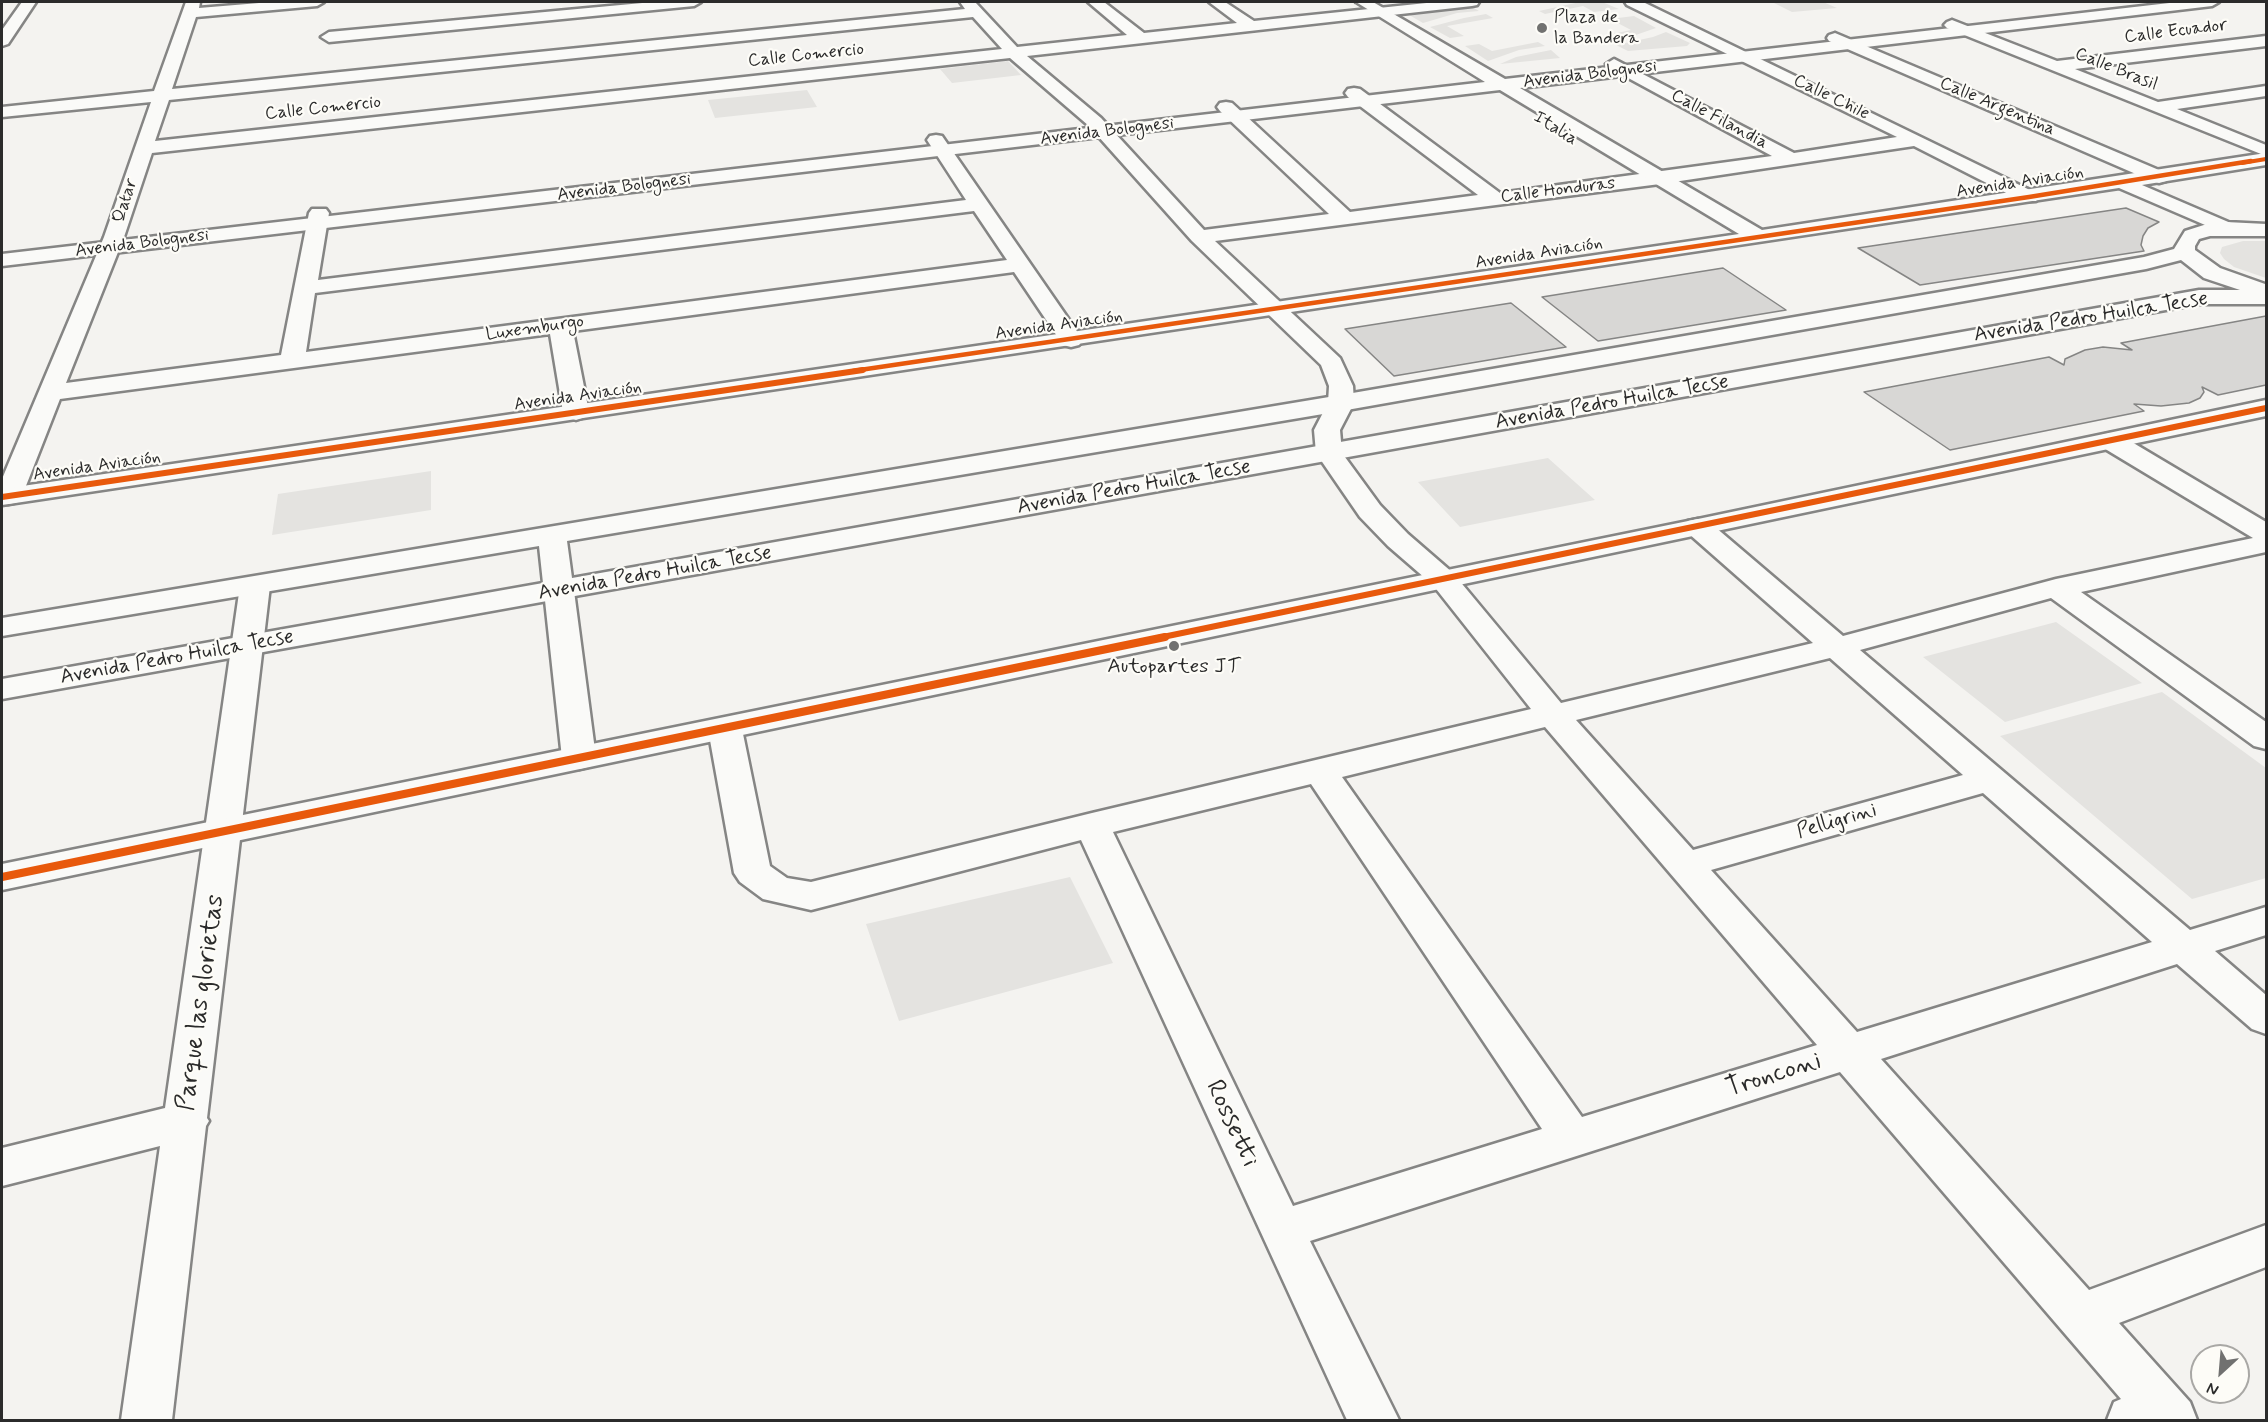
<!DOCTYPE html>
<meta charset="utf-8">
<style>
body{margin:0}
#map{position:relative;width:2268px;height:1422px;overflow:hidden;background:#f4f3f0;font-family:Mynerve,sans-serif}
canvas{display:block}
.frame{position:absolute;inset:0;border:3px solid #2b2b2b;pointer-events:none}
.north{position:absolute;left:2190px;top:1344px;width:60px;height:60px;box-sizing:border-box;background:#fdfcf7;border:2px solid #a9a8a5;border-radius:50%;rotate:206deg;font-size:16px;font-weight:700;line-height:24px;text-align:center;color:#2b2b2b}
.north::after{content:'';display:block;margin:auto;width:21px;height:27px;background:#717170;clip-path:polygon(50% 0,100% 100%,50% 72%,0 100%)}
</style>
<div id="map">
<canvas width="2268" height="1422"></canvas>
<div class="frame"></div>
<div class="north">N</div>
</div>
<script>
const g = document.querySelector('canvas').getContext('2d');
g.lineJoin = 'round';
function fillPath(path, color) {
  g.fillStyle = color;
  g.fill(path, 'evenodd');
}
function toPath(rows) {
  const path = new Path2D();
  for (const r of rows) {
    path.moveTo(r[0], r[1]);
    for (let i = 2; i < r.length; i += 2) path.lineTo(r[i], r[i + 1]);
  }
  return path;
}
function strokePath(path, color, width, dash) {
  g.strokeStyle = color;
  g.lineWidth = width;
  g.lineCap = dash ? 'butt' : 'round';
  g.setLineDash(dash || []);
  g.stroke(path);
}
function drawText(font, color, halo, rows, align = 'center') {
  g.font = font + ' Mynerve,sans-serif';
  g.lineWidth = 4.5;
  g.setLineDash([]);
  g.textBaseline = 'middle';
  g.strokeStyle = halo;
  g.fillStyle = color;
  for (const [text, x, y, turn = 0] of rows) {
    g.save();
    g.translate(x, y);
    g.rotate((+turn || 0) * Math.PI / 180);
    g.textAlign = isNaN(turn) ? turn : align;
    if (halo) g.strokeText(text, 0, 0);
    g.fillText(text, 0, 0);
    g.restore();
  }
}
fillPath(toPath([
 [1580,2,1602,2,1619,9,1594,12,1583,6,1545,14,1539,11],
 [1772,2,1823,2,1837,8,1792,12],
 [1467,4,1479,11,1457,13,1423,23,1404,12],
 [1486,14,1493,18,1447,26,1464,36,1450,38,1430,27,1464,18],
 [1634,16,1656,28,1624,39,1601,42,1594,38,1631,30,1610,19],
 [1666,32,1690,43,1687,46,1628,51,1616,45,1653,37],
 [1538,42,1545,46,1519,50,1488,61,1465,46,1479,44,1492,51],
 [1551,50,1560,58,1500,64,1516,57],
 [1008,61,1021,75,952,83,940,69],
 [807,90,817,107,715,118,708,100],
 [2243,241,2266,241,2266,278,2234,267,2224,259,2220,253,2222,247],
 [1548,458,1595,500,1460,527,1418,482],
 [431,471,431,510,272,535,278,494],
 [2056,622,2142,683,2005,722,1923,657],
 [2162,692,2266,768,2266,878,2192,899,2000,736],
 [1070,877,1113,963,899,1021,866,924]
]), '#e4e3e0');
const building = toPath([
 [2126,208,2159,222,2148,228,2143,236,2141,245,2144,251,1920,285,1858,248,2126,208],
 [1723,268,1786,310,1598,341,1542,297,1723,268],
 [1511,303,1566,347,1394,376,1345,329,1511,303],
 [2266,316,2266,385,2218,395,2202,387,2204,392,2200,398,2189,403,2161,406,2134,404,2144,411,1950,450,1864,392,2049,357,2064,365,2065,359,2085,350,2103,347,2132,350,2121,343,2266,316]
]);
fillPath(building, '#d8d7d5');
strokePath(building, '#858584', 1.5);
const minor = toPath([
 [22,2,36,2,8,44,2,46,2,30,22,2],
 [186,2,200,2,199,8,271,2,324,2,317,6,196,17,172,89,965,9,960,2,975,2,1017,47,1127,35,1088,2,1104,2,1144,33,1237,23,1209,2,1225,2,1254,21,1436,2,1479,2,1477,5,1472,6,1027,56,1101,118,1204,230,1329,214,1220,111,1217,107,1220,103,1226,102,1232,103,1350,212,1478,195,1348,97,1345,93,1348,89,1354,88,1360,89,1500,193,1772,156,1608,67,1606,64,1614,59,1794,153,1897,137,1627,5,1625,2,1643,2,2036,193,2039,197,2036,201,2022,201,1914,146,1660,184,1215,241,1340,358,1353,386,1354,403,1340,430,1342,453,1380,505,1408,534,1453,573,1561,703,1813,643,1688,533,1684,527,1688,521,1698,519,1708,521,1843,636,2056,579,2253,538,2102,447,2098,441,2102,435,2111,433,2120,435,2266,522,2266,552,2081,592,2266,722,2266,749,2254,746,2051,598,1860,650,2190,930,2266,907,2266,935,2215,951,2266,995,2266,1034,2252,1029,2177,964,1881,1059,2089,1290,2266,1225,2266,1267,2119,1323,2190,1402,2197,1420,2107,1420,2114,1402,2121,1399,1840,1072,1310,1241,1399,1420,1347,1420,1081,840,811,910,763,899,740,882,734,873,708,729,713,721,725,718,737,721,742,729,770,866,787,878,811,882,1092,813,1531,709,1433,585,1388,546,1360,517,1316,453,1314,430,1328,403,1329,386,1321,365,1192,241,1089,126,1010,58,152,153,124,237,66,383,281,355,309,213,312,209,326,209,329,213,318,280,966,200,927,140,930,136,936,135,942,136,1083,340,1079,345,1071,347,1063,345,1014,272,573,331,589,412,585,417,576,420,567,417,563,412,550,334,60,399,22,496,18,502,8,504,2,503,2,479,104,237,151,102,2,117,2,107,154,91,186,2],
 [973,17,1002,49,155,141,169,100,973,17],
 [974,211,1007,260,306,352,315,293,974,211],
 [1830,658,1963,775,1693,850,1576,720,1830,658],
 [1545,727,1817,1045,1582,1117,1342,777,1545,727],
 [1311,784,1542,1129,1293,1206,1113,832,1311,784],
 [1983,793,2152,942,1857,1032,1711,870,1983,793],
 [653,2,701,2,694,6,329,42,321,37,329,32,653,2],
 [1952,20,2057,61,2266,36,2266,46,2075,69,2158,102,2266,86,2266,96,2177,109,2266,145,2266,156,1947,28,1944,25,1947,22,1952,20],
 [1835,33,2166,173,2169,177,2166,181,2159,183,2152,181,1829,41,1827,38,1829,35,1835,33],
 [255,577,266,580,270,586,207,1118,209,1121,206,1126,172,1420,121,1420,160,1146,2,1186,2,1148,165,1108,240,586,244,580,255,577],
 [559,582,570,585,574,591,596,758,591,766,579,769,567,766,562,758,544,591,548,585,559,582]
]);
const tertiary = toPath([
 [1356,2,1373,2,1505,79,2178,2,2219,2,2212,6,1520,88,1762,230,2266,153,2266,165,2142,185,2233,224,2236,228,2233,232,2226,234,2119,188,2,505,2,489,1739,234,1500,90,2,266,2,254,1485,82,1356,2],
 [2266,400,2266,416,2,890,2,864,1698,519,2266,400]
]);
const secondary = toPath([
 [2226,222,2266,224,2266,236,2210,236,2199,239,2195,246,2195,250,2220,268,2265,284,2266,304,2199,304,2,699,2,679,543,583,539,546,2,636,2,618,1341,395,2144,257,2174,249,2185,231,2207,224,2226,222],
 [2181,260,2204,278,2240,290,2199,290,572,578,567,541,1341,411,2146,269,2181,260]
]);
strokePath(minor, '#858584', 5);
strokePath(tertiary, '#858584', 5);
strokePath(secondary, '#858584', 5);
fillPath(minor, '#fafaf8');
fillPath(tertiary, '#fafaf8');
fillPath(secondary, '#fafaf8');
strokePath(toPath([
 [2242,163,2266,159]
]), '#e8590c', 4);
strokePath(toPath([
 [853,371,2029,197,2251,161]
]), '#e8590c', 4.5);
strokePath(toPath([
 [2,497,863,370],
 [1158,638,2266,408]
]), '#e8590c', 6);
strokePath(toPath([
 [2,877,1165,637]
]), '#e8590c', 8);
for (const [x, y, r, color] of [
 [1542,28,6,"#717170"],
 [1174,646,6,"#717170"]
]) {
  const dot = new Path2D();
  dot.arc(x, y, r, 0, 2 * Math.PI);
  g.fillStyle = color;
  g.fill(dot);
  strokePath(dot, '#fdfcf7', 2);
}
drawText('18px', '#2b2b2b', '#fdfcf7', [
 ["Plaza de",1554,18],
 ["la Bandera",1554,39]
], 'left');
drawText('18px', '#2b2b2b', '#fdfcf7', [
 ["Calle Ecuador",2176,32,-7],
 ["Calle Comercio",806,56,-6],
 ["Calle Brasil",2116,70,22],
 ["Avenida Bolognesi",1590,75,-7],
 ["Calle Chile",1831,98,26],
 ["Calle Argentina",1997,107,23],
 ["Calle Comercio",323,109,-6],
 ["Calle Filandia",1719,120,28],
 ["Italia",1555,129,32],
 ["Avenida Bolognesi",1107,132,-7],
 ["Avenida Aviación",2020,183,-9],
 ["Avenida Bolognesi",624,188,-7],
 ["Calle Honduras",1558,191,-7],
 ["Qatar",126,201,-72],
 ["Avenida Bolognesi",142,244,-7],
 ["Avenida Aviación",1539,254,-9],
 ["Avenida Aviación",1059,326,-8],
 ["Luxemburgo",535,329,-8],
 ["Avenida Aviación",578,397,-8],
 ["Avenida Aviación",97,467,-8]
]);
drawText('21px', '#2b2b2b', '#fdfcf7', [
 ["Avenida Pedro Huilca Tecse",2091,318,-9],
 ["Avenida Pedro Huilca Tecse",1612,403,-10],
 ["Avenida Pedro Huilca Tecse",1134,488,-10],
 ["Avenida Pedro Huilca Tecse",655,574,-10],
 ["Avenida Pedro Huilca Tecse",177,658,-10],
 ["Pelligrini",1837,822,-16]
]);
drawText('21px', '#2b2b2b', '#fdfcf7', [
 ["Autopartes JT",1174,668]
]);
drawText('26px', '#2b2b2b', '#fdfcf7', [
 ["Parque las glorietas",202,1003,-82],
 ["Tronconi",1774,1076,-17],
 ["Rossetti",1231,1124,65]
]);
</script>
